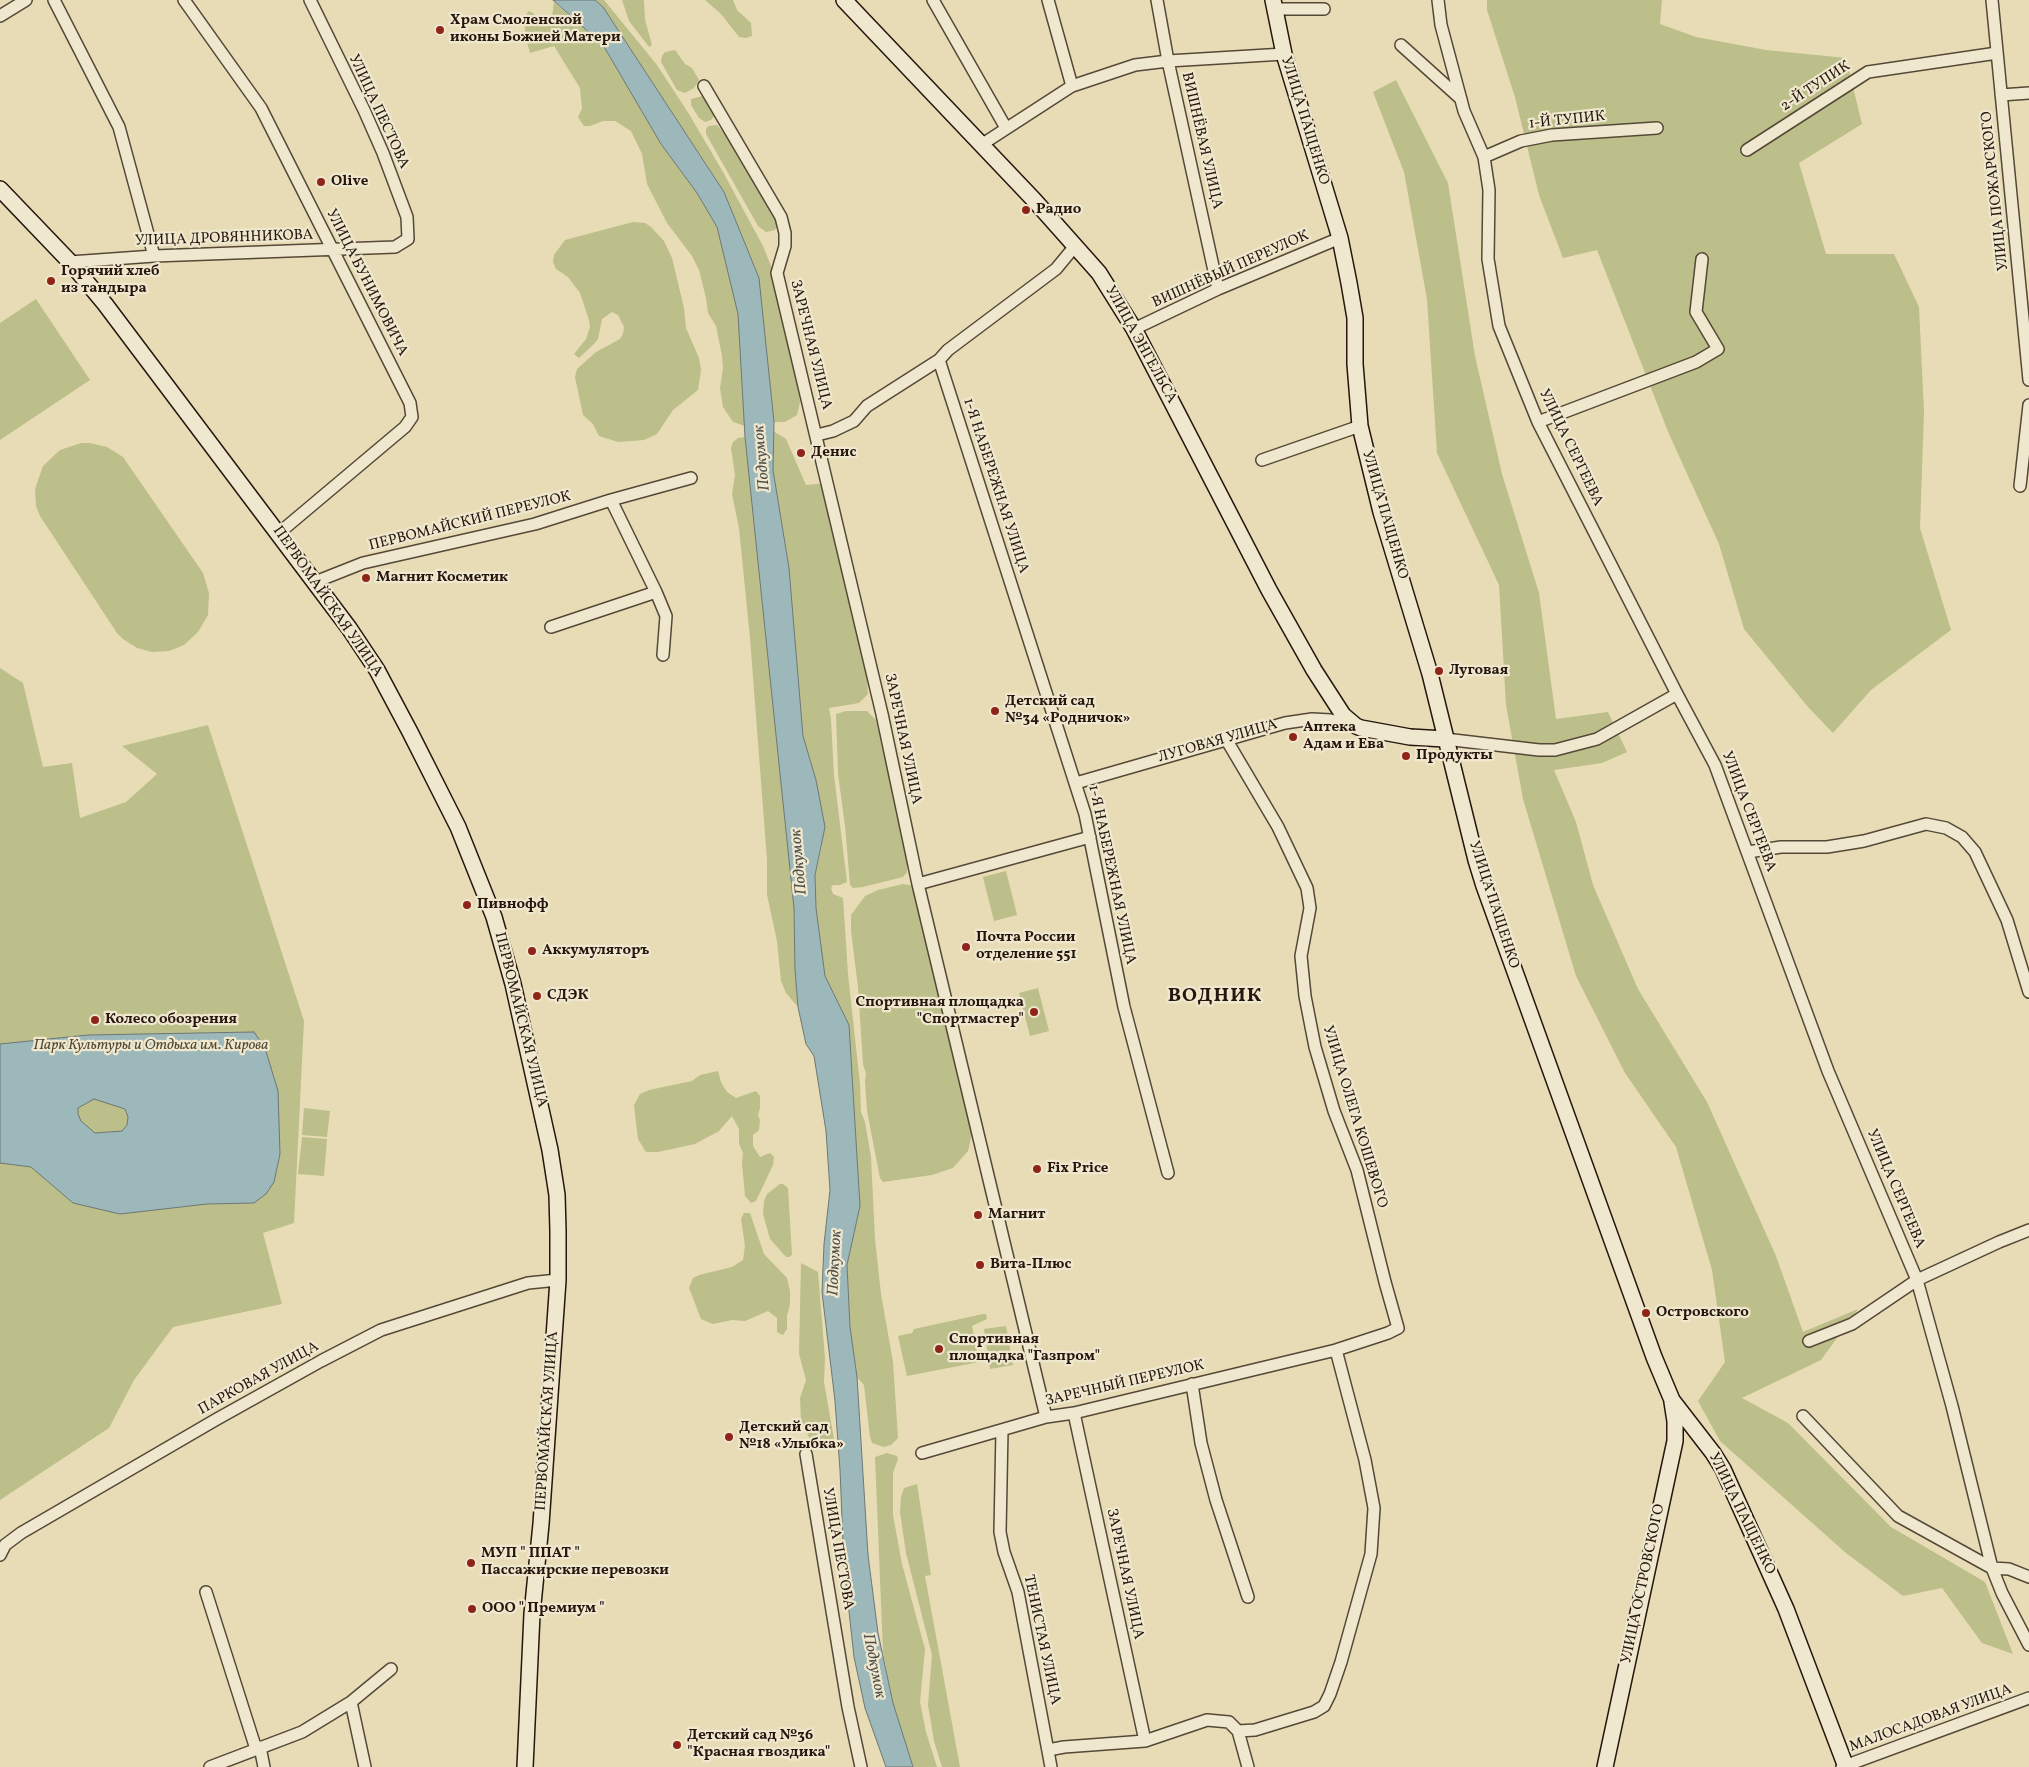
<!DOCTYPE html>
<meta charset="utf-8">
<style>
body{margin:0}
canvas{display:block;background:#e7dcb5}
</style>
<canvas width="2029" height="1767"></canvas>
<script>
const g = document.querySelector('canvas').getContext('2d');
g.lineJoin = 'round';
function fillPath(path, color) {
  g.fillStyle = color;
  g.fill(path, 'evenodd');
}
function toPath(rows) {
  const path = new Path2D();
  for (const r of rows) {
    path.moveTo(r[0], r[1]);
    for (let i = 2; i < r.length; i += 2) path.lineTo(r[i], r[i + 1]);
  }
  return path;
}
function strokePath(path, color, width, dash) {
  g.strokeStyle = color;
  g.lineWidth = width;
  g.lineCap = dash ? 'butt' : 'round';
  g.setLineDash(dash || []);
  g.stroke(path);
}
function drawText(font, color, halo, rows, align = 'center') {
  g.font = font + ' Vollkorn,serif';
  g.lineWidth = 4.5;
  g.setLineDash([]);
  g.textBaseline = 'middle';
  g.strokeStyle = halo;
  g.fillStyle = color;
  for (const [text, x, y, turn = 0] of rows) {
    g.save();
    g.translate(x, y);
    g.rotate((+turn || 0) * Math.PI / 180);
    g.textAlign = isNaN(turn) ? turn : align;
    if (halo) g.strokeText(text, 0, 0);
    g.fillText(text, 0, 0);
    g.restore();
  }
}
fillPath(toPath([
 [595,0,604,0,657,65,689,114,723,172,763,246,777,281,794,363,800,402,797,415,785,422,774,422,759,278,724,192,603,7],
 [622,0,644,0,645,20,652,45,649,47,629,21],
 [705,0,733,0,737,10,751,23,752,36,746,38,739,37,721,14],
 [1487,0,1662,0,1660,24,1696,37,1766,50,1846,58,1862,124,1799,163,1826,254,1894,254,1919,307,1924,412,1920,528,1951,630,1871,690,1833,733,1808,707,1744,629,1719,544,1669,434,1597,250,1563,258,1539,195,1515,97,1487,10],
 [554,2,603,45,661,144,697,193,717,227,738,314,745,426,733,422,723,407,720,388,723,368,722,356,716,326,708,313,706,298,699,270,692,256,667,223,647,184,642,154,631,131,615,121,603,121,590,126,584,126,578,117,582,109,580,88,554,46,530,53,525,35,525,16,529,11,546,21,552,17],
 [675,50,685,64,692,68,699,80,694,88,685,93,677,90,661,62,662,56,665,52],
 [1396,80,1448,183,1475,356,1502,474,1539,593,1556,719,1608,712,1627,752,1602,763,1554,770,1576,822,1593,885,1638,989,1707,1102,1776,1256,1803,1332,1858,1309,1821,1360,1742,1398,1788,1423,1891,1527,1985,1582,2013,1654,1982,1643,1942,1588,1903,1596,1846,1553,1720,1441,1698,1401,1725,1362,1712,1270,1676,1147,1625,1073,1576,976,1523,799,1506,705,1499,585,1437,453,1427,299,1404,172,1373,92],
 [706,95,715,115,711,120,705,122,699,118,691,105,691,99],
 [717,125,732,142,776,211,778,224,775,230,766,232,758,226,706,134,706,129,708,126],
 [633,222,645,223,651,227,664,241,672,258,684,308,686,328,699,358,701,370,698,390,673,410,657,434,644,440,618,442,599,436,593,424,583,415,575,377,577,369,596,352,620,339,623,334,624,327,618,315,612,312,602,319,598,339,594,344,579,358,574,354,586,339,590,327,589,320,580,293,568,277,556,269,553,262,554,255,565,240],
 [36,299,90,380,0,440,0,323],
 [773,431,786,439,806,485,826,483,865,653,868,694,859,703,829,708,831,719,834,775,847,882,840,885,833,885,831,888,833,894,843,898,848,974,860,1084,861,1112,865,1122,871,1157,875,1239,881,1294,893,1362,898,1438,891,1445,884,1447,872,1443,870,1437,864,1385,857,1377,850,1327,847,1265,860,1206,849,1025,825,976,816,908,815,875,822,845,816,780,803,736,789,568,773,470],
 [745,437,794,908,795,970,798,1007,786,993,781,981,777,941,767,895,767,860,750,638,739,528,732,494,735,475,731,448,733,442,738,438],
 [81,443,90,443,107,447,123,457,203,573,209,593,208,615,198,632,184,645,169,651,152,652,137,648,123,639,117,633,40,516,36,506,35,489,43,466,60,450],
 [0,668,23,683,43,767,72,763,80,818,126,802,157,774,122,746,208,725,304,1021,294,1223,263,1233,282,1304,173,1327,134,1380,109,1428,0,1500],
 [846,711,867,711,876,720,908,859,907,872,903,877,863,887,853,888,850,885,845,826,838,774,836,714],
 [1006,871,1017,915,994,921,983,877],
 [903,884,914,886,973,1129,968,1151,953,1168,932,1175,883,1182,880,1178,867,1111,865,1081,866,1074,863,1064,858,987,851,931,851,915,865,896,878,890],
 [1038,988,1049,1031,1030,1036,1019,993],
 [718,1071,721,1082,727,1092,736,1098,756,1091,760,1096,760,1108,758,1115,760,1120,759,1130,753,1135,753,1146,760,1157,770,1153,774,1157,773,1165,756,1201,751,1203,745,1196,742,1163,743,1153,739,1144,739,1129,732,1116,719,1131,695,1144,658,1152,646,1152,638,1139,634,1105,640,1094,649,1090,692,1081,700,1075],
 [304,1108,330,1111,327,1137,302,1135],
 [302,1137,327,1139,324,1176,298,1174],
 [780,1184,783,1184,788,1188,792,1255,789,1257,786,1257,770,1239,763,1214,764,1201,767,1194],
 [744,1213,750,1213,764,1254,787,1278,790,1291,790,1304,787,1316,787,1329,783,1335,777,1332,777,1318,768,1311,745,1321,732,1320,713,1324,701,1319,689,1288,693,1278,699,1275,732,1267,743,1260,745,1246,741,1219],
 [801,1263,818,1272,825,1358,824,1382,835,1445,814,1446,801,1422,800,1398,806,1380,799,1354],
 [983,1314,986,1314,987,1319,972,1326,979,1362,907,1376,898,1336,912,1333,914,1329],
 [1006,1326,1013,1365,990,1369,984,1329],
 [887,1453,897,1456,898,1459,893,1473,893,1515,902,1564,925,1649,920,1702,926,1732,937,1767,913,1767,893,1703,883,1652,875,1457],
 [917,1484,931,1575,925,1576,960,1767,942,1767,934,1741,928,1705,932,1655,906,1553,900,1512,901,1497,904,1488]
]), '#bcbf89');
const water = toPath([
 [553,0,595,0,603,7,724,192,759,278,774,422,773,470,789,568,803,736,816,780,825,827,815,875,816,908,825,976,849,1025,860,1206,847,1265,850,1327,857,1377,868,1555,878,1633,893,1703,913,1767,886,1767,865,1708,854,1657,844,1566,840,1470,835,1401,822,1292,824,1244,830,1190,826,1131,814,1056,806,1044,798,1007,795,970,794,908,745,437,738,314,717,227,697,193,661,144,603,45,553,0],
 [254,1032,265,1048,278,1091,280,1154,274,1182,266,1194,254,1203,207,1204,120,1214,73,1203,31,1167,0,1163,0,1044,88,1035,254,1032],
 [94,1099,125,1109,128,1117,127,1125,122,1131,95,1133,81,1121,78,1114,78,1108,94,1099]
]);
fillPath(water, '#9db8ba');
strokePath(water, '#6d7775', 1);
const street = toPath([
 [54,0,119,127,154,256],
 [184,0,261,108,410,403,412,417,405,427,279,533],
 [933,0,1006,128],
 [1048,0,1072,86],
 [1157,0,1168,61,1218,289],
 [1438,0,1441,25,1464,111,1484,157,1489,190,1488,259,1499,326,1538,422,1677,694,1715,765,1828,1071,1917,1280,1952,1406,1992,1568,2002,1593,2029,1645],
 [1992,0,2029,380],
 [1275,9,1324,9],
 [0,16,26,0],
 [1401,45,1461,99],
 [704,86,781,217,785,233,785,246,777,273,882,714,918,884,1046,1417],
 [2001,95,2029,93],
 [981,145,1072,86,1135,65,1168,61,1284,54],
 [1747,150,1868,72,1997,53],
 [1484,157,1521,141,1552,135,1657,128],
 [70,262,154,256,395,247,408,239,407,217,383,153,364,110,310,0],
 [1134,329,1218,289,1340,238],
 [939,360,1085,814,1124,1007,1168,1173],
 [1538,422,1696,362,1718,349,1696,312,1702,259],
 [817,435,833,431,854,421,867,406,939,360,948,350,1056,269,1075,246],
 [1262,460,1360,426],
 [2020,486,2029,405],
 [611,500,656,592,666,616,663,655],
 [315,582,363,563,535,524,611,500,691,478],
 [551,627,656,592],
 [1445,739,1539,750,1555,750,1597,739,1677,694],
 [1076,783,1285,723,1312,719,1331,720,1354,726],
 [1748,852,1781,847,1827,847,1864,841,1926,824,1946,828,1962,837,1975,852,2007,920,2029,992],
 [918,884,1090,837],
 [1809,1341,1852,1324,1917,1280,1999,1242,2029,1230],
 [1192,1384,1201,1443,1216,1500,1248,1597],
 [1074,1413,1145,1741],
 [1803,1416,1898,1516,1992,1568,2009,1569,2029,1577],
 [1002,1430,1000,1532,1004,1552,1018,1592,1051,1767],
 [922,1453,1046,1417,1074,1413,1336,1350],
 [806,1454,848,1707,861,1767],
 [0,1555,5,1545,21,1533,217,1419,321,1361,381,1330,528,1283,558,1280],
 [206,1592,256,1749],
 [351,1702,365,1767],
 [1238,1731,1248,1767],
 [260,1747,264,1767],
 [1048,1750,1064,1747,1145,1741,1207,1720,1229,1722,1238,1731,1255,1730,1314,1712,1324,1706,1330,1694,1341,1662,1371,1554,1374,1508,1365,1460,1336,1350,1388,1333,1398,1328,1385,1282,1357,1170,1334,1111,1315,1047,1305,996,1301,956,1310,908,1307,888,1278,827,1226,739],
 [210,1767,302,1732,351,1702,391,1669],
 [1842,1767,2029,1698]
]);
const secondary = toPath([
 [844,0,1035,201,1099,273,1134,329,1269,590,1314,670,1343,715,1356,726,1361,728,1410,737,1445,739],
 [1273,0,1284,54,1340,238,1349,283,1355,318,1355,364,1360,426,1381,512,1430,674,1476,860,1484,886,1654,1357,1672,1400,1713,1453,1723,1469,1786,1609,1846,1767],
 [0,189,70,262,105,304,349,628,377,670,410,732,458,827,494,917,513,984,550,1150,557,1195,558,1231,558,1280,541,1524,532,1614,525,1767],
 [1605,1767,1675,1441,1675,1421,1672,1402]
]);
strokePath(street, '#564837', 14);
strokePath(secondary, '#26160d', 18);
strokePath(street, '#efe8cf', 11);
strokePath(secondary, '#efe8cf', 15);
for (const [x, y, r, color] of [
 [440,30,5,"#8f2418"],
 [321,182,5,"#8f2418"],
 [1026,210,5,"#8f2418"],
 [51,281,5,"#8f2418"],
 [801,453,5,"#8f2418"],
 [366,578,5,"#8f2418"],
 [1439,671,5,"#8f2418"],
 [995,711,5,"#8f2418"],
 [1293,737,5,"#8f2418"],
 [1406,756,5,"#8f2418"],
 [467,905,5,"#8f2418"],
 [966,947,5,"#8f2418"],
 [532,951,5,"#8f2418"],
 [537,996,5,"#8f2418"],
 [1034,1012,5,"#8f2418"],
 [95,1020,5,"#8f2418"],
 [1037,1169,5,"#8f2418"],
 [978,1215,5,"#8f2418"],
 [980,1265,5,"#8f2418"],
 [1646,1313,5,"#8f2418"],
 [939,1349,5,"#8f2418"],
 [729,1437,5,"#8f2418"],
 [471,1563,5,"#8f2418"],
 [472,1609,5,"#8f2418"],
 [677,1745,5,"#8f2418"]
]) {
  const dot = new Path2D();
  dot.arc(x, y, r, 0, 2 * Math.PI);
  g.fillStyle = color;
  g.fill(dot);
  strokePath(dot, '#efe8cf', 2);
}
drawText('bold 15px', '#26160d', '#efe8cf', [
 ["Храм Смоленской",450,21],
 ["иконы Божией Матери",450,38],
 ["Olive",331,182],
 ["Радио",1036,210],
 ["Горячий хлеб",61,272],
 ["из тандыра",61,289],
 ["Денис",811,453],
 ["Магнит Косметик",376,578],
 ["Луговая",1449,671],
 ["Детский сад",1005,702],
 ["№34 «Родничок»",1005,719],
 ["Аптека",1303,728],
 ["Адам и Ева",1303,745],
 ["Продукты",1416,756],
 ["Пивнофф",477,905],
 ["Почта России",976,938],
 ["отделение 551",976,955],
 ["Аккумуляторъ",542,951],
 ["СДЭК",547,996],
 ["Спортивная площадка",1024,1003,"right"],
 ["\"Спортмастер\"",1024,1020,"right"],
 ["Колесо обозрения",105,1020],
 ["Fix Price",1047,1169],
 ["Магнит",988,1215],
 ["Вита-Плюс",990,1265],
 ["Островского",1656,1313],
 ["Спортивная",949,1340],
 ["площадка \"Газпром\"",949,1357],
 ["Детский сад",739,1428],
 ["№18 «Улыбка»",739,1445],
 ["МУП \" ППАТ \"",481,1554],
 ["Пассажирские перевозки",481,1571],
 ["ООО \" Премиум \"",482,1609],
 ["Детский сад №36",687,1736],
 ["\"Красная гвоздика\"",687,1753]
], 'left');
drawText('15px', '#26160d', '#efe8cf', [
 ["2-Й ТУПИК",1816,87,-33],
 ["УЛИЦА ПЕСТОВА",378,112,65],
 ["УЛИЦА ПАЩЕНКО",1304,121,73],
 ["1-Й ТУПИК",1567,121,-6],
 ["ВИШНЁВАЯ УЛИЦА",1201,141,77],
 ["УЛИЦА ПОЖАРСКОГО",1996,191,-96],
 ["УЛИЦА ДРОВЯННИКОВА",224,239,-2],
 ["ВИШНЁВЫЙ ПЕРЕУЛОК",1231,270,-24],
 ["УЛИЦА БУНИМОВИЧА",366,283,63],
 ["ЗАРЕЧНАЯ УЛИЦА",810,345,76],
 ["УЛИЦА ЭНГЕЛЬСА",1140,345,61],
 ["УЛИЦА СЕРГЕЕВА",1570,448,64],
 ["1-Я НАБЕРЕЖНАЯ УЛИЦА",995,486,72],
 ["УЛИЦА ПАЩЕНКО",1384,515,74],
 ["ПЕРВОМАЙСКИЙ ПЕРЕУЛОК",470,522,-14],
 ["ПЕРВОМАЙСКАЯ УЛИЦА",327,602,55],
 ["ЗАРЕЧНАЯ УЛИЦА",902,739,78],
 ["ЛУГОВАЯ УЛИЦА",1218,742,-16],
 ["УЛИЦА СЕРГЕЕВА",1748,812,69],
 ["1-Я НАБЕРЕЖНАЯ УЛИЦА",1111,875,78],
 ["УЛИЦА ПАЩЕНКО",1493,905,72],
 ["ПЕРВОМАЙСКАЯ УЛИЦА",520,1020,76],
 ["УЛИЦА ОЛЕГА КОШЕВОГО",1354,1117,73],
 ["УЛИЦА СЕРГЕЕВА",1895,1189,67],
 ["ПАРКОВАЯ УЛИЦА",259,1379,-29],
 ["ЗАРЕЧНЫЙ ПЕРЕУЛОК",1125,1384,-13],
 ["ПЕРВОМАЙСКАЯ УЛИЦА",548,1421,-86],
 ["УЛИЦА ПАЩЕНКО",1741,1514,64],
 ["УЛИЦА ПЕСТОВА",837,1549,80],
 ["ЗАРЕЧНАЯ УЛИЦА",1124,1574,78],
 ["УЛИЦА ОСТРОВСКОГО",1644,1584,-78],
 ["ТЕНИСТАЯ УЛИЦА",1041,1640,78],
 ["МАЛОСАДОВАЯ УЛИЦА",1931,1719,-20]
]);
drawText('italic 15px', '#534932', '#efe8cf', [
 ["Парк Культуры и Отдыха им. Кирова",151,1046]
]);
drawText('italic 16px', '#504f4a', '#efe8cf', [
 ["Подкумок",763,458,-95],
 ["Подкумок",800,862,-95],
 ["Подкумок",836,1263,-87],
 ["Подкумок",873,1666,79]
]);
g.letterSpacing = '1px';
drawText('bold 20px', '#26160d', '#efe8cf', [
 ["ВОДНИК",1215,997]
]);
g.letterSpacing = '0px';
</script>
